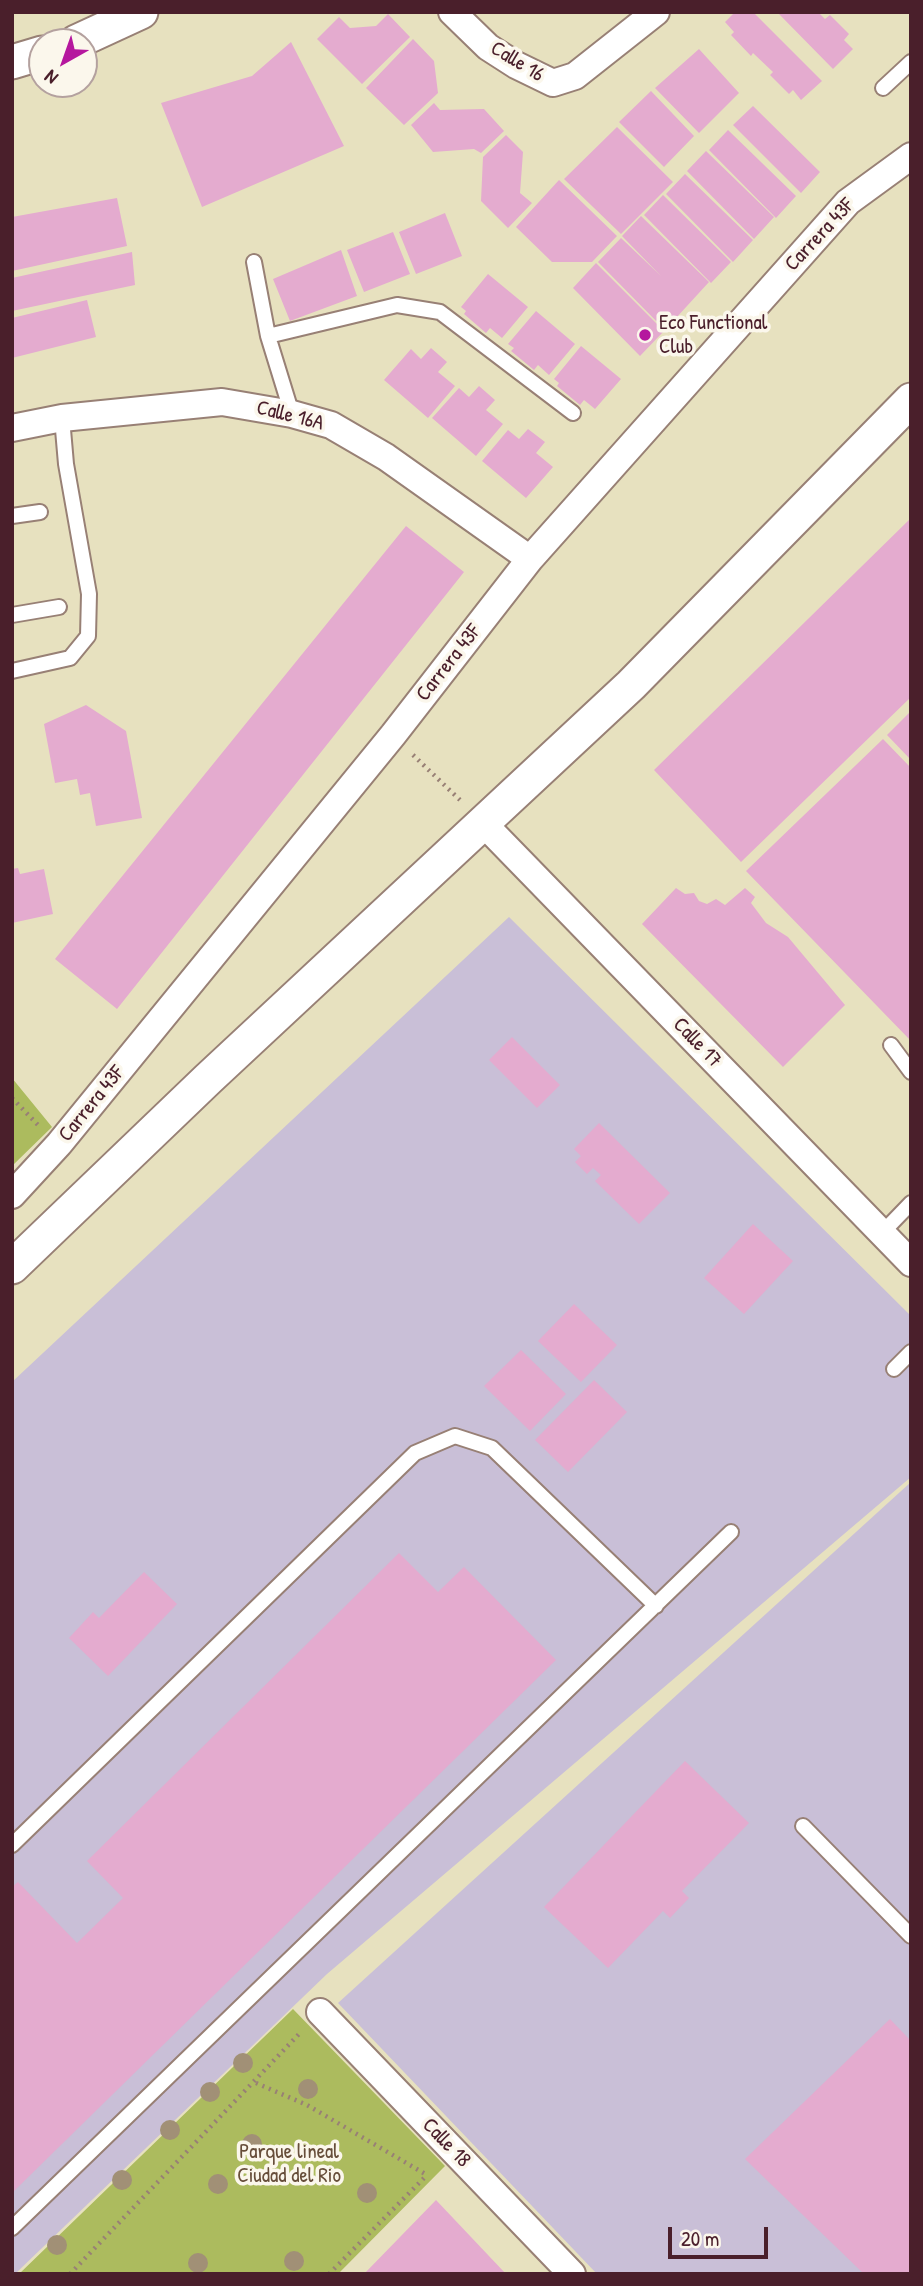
<!DOCTYPE html>
<style>
body{margin:0}
#map{position:relative;width:923px;height:2286px;overflow:hidden;background:#e7e1bf;font-family:"Patrick Hand",sans-serif}
canvas{display:block}
.frame{position:absolute;inset:0;border:14px solid #4a1f2b;pointer-events:none}
.north{position:absolute;left:28px;top:28px;width:70px;height:70px;box-sizing:border-box;background:#fbf7ec;border:2px solid #b4a19f;border-radius:50%;rotate:220deg;font-size:19px;font-weight:700;line-height:28px;text-align:center;color:#4a1f2b}
.north::after{content:'';display:block;margin:auto;width:24px;height:32px;background:#b5179e;clip-path:polygon(50% 0,100% 100%,50% 72%,0 100%)}
.scale{position:absolute;left:668px;top:2227px;width:100px;height:32px;box-sizing:border-box;border:4px solid #4a1f2b;border-top:0;padding-left:9px;font-size:21px;line-height:24px;white-space:nowrap;color:#4a1f2b;-webkit-text-stroke:5px #fbf7ec;paint-order:stroke}
</style>
<div id="map">
<canvas width="923" height="2286"></canvas>
<div class="frame"></div>
<div class="north">N</div>
<div class="scale">20 m</div>
</div>
<script>
const g = document.querySelector('canvas').getContext('2d');
g.lineJoin = 'round';
function fillPath(path, color) {
  g.fillStyle = color;
  g.fill(path, 'evenodd');
}
function toPath(rows) {
  const path = new Path2D();
  for (const r of rows) {
    path.moveTo(r[0], r[1]);
    for (let i = 2; i < r.length; i += 2) path.lineTo(r[i], r[i + 1]);
  }
  return path;
}
function strokePath(path, color, width, dash) {
  g.strokeStyle = color;
  g.lineWidth = width;
  g.lineCap = dash ? 'butt' : 'round';
  g.setLineDash(dash || []);
  g.stroke(path);
}
function drawText(font, color, halo, rows, align = 'center') {
  g.font = font + ' "Patrick Hand",sans-serif';
  g.lineWidth = 7;
  g.setLineDash([]);
  g.textBaseline = 'middle';
  g.strokeStyle = halo;
  g.fillStyle = color;
  for (const [text, x, y, turn = 0] of rows) {
    g.save();
    g.translate(x, y);
    g.rotate((+turn || 0) * Math.PI / 180);
    g.textAlign = isNaN(turn) ? turn : align;
    if (halo) g.strokeText(text, 0, 0);
    g.fillText(text, 0, 0);
    g.restore();
  }
}
fillPath(toPath([
 [509,917,911,1316,911,1477,327,1974,15,2274,12,2274,12,1382],
 [911,1482,911,2274,597,2274,338,2003]
]), '#c9bfd7');
fillPath(toPath([
 [12,1078,52,1127,12,1166],
 [293,2009,445,2166,338,2274,19,2274]
]), '#acbb5e');
fillPath(toPath([
 [735,12,753,12,822,81,801,100,793,90,789,94,770,75,773,72,753,53,751,56,731,35,734,32,725,22],
 [777,12,818,12,825,19,830,15,849,34,844,40,853,49,833,69],
 [388,14,410,37,362,84,317,39,339,17,350,28,376,26],
 [413,39,434,61,438,93,404,125,366,88],
 [291,42,344,146,202,207,161,103,252,76],
 [699,49,739,93,699,133,655,88],
 [651,91,694,136,664,167,619,122],
 [434,103,440,110,484,109,504,131,481,153,474,149,433,152,411,125],
 [753,106,820,172,801,193,733,125],
 [617,127,673,182,621,234,564,179],
 [728,130,796,196,776,218,709,150],
 [506,135,523,152,520,193,532,203,508,228,481,201,483,157],
 [706,151,774,217,754,239,687,171],
 [685,174,753,240,733,262,666,194],
 [559,180,617,236,592,262,552,262,516,227],
 [663,195,731,262,711,283,644,215],
 [117,198,127,246,12,271,12,217],
 [445,213,462,256,416,274,399,232],
 [641,216,709,282,665,330,598,262,621,238,661,276,622,236],
 [393,232,410,274,364,292,347,250],
 [341,250,357,296,290,321,273,279],
 [132,252,135,285,12,311,12,278],
 [596,263,664,331,640,356,573,288],
 [488,274,528,307,502,338,490,328,486,333,464,314,466,311,461,307],
 [87,300,96,337,12,358,12,318],
 [536,311,575,344,549,375,538,365,534,370,511,351,514,348,508,344],
 [581,346,621,379,595,409,584,400,580,405,557,386,559,383,554,379],
 [431,348,447,362,438,372,455,386,428,418,384,380,411,349,421,359],
 [479,386,495,400,486,410,503,424,476,456,432,418,459,388,469,397],
 [528,429,545,442,536,453,553,467,526,498,482,461,508,430,519,439],
 [911,518,911,697,741,862,654,770],
 [406,526,464,572,117,1009,55,959],
 [86,705,126,731,142,818,96,826,90,793,80,795,77,779,55,783,44,724],
 [911,711,911,760,887,735],
 [883,739,911,768,911,1041,746,871],
 [18,868,20,874,44,869,53,914,12,923,12,869],
 [676,888,685,894,694,893,699,901,707,904,716,899,725,905,745,888,755,897,751,903,766,923,788,937,845,1005,783,1067,642,924],
 [512,1037,560,1085,537,1108,489,1060],
 [599,1123,670,1193,639,1224,595,1181,601,1175,593,1168,587,1174,575,1162,581,1156,574,1149],
 [753,1224,793,1261,744,1314,704,1278],
 [574,1304,617,1345,581,1382,538,1341],
 [521,1350,566,1394,530,1431,484,1386],
 [594,1380,627,1412,568,1472,535,1440],
 [399,1553,438,1592,464,1567,556,1660,12,2193,12,1887,18,1882,77,1943,123,1898,87,1861],
 [144,1572,177,1604,108,1676,69,1638,93,1612,99,1618],
 [685,1761,749,1823,682,1891,689,1898,670,1918,663,1911,608,1968,544,1907],
 [890,2019,911,2041,911,2274,864,2274,745,2159],
 [436,2200,506,2274,364,2274]
]), '#e4abcf');
const service = toPath([
 [883,88,911,62],
 [254,262,268,336,292,414],
 [268,336,397,305,440,312,573,413],
 [12,516,40,512],
 [12,615,59,607],
 [12,671,70,658,88,636,89,594,66,464,62,418],
 [891,1045,911,1072],
 [881,1234,911,1203],
 [894,1369,911,1352],
 [803,1826,911,1936],
 [12,1845,415,1453,455,1436,492,1448,656,1606],
 [12,2228,731,1532]
]);
const minor = toPath([
 [452,12,488,47,516,65,553,83,575,76,656,12],
 [12,428,62,418,222,402,292,414,331,425,386,457,530,559],
 [483,823,911,1263],
 [12,1195,59,1144,393,735,530,559,848,202,911,156],
 [320,2012,572,2274]
]);
const tertiary = toPath([
 [76,42,141,12],
 [12,62,42,53],
 [12,1267,208,1079,631,685,911,400]
]);
strokePath(service, '#988075', 18);
strokePath(minor, '#988075', 30);
strokePath(tertiary, '#988075', 37);
strokePath(toPath([
 [413,755,460,800],
 [12,1098,38,1125],
 [256,2083,307,2105,427,2175],
 [70,2274,300,2033],
 [329,2274,427,2175]
]), '#988075', 4.5, [2, 5]);
strokePath(service, '#fff', 14);
strokePath(minor, '#fff', 26);
strokePath(tertiary, '#fff', 33);
g.fillStyle = '#a19076';
for (const [x, y] of [
 [243,2063],
 [308,2089],
 [210,2092],
 [170,2130],
 [252,2144],
 [122,2180],
 [218,2184],
 [367,2193],
 [57,2245],
 [294,2261],
 [198,2263]
]) {
  g.beginPath();
  g.arc(x, y, 10, 0, 2 * Math.PI);
  g.fill();
}
for (const [x, y, r, color] of [
 [645,335,7,"#b5179e"]
]) {
  const dot = new Path2D();
  dot.arc(x, y, r, 0, 2 * Math.PI);
  g.fillStyle = color;
  g.fill(dot);
  strokePath(dot, '#fbf7ec', 2.5);
}
drawText('21px', '#4a1f2b', '#fbf7ec', [
 ["Calle 16",517,62,31],
 ["Carrera 43F",820,235,-47],
 ["Calle 16A",290,416,14],
 ["Carrera 43F",449,663,-52],
 ["Calle 17",697,1043,46],
 ["Carrera 43F",92,1104,-51],
 ["Calle 18",446,2143,46]
]);
drawText('21px', '#4a1f2b', '#fbf7ec', [
 ["Eco Functional",659,323],
 ["Club",659,347]
], 'left');
drawText('21px', '#674e3a', '#fbf7ec', [
 ["Parque lineal",289,2152],
 ["Ciudad del Rio",289,2176]
]);
</script>
